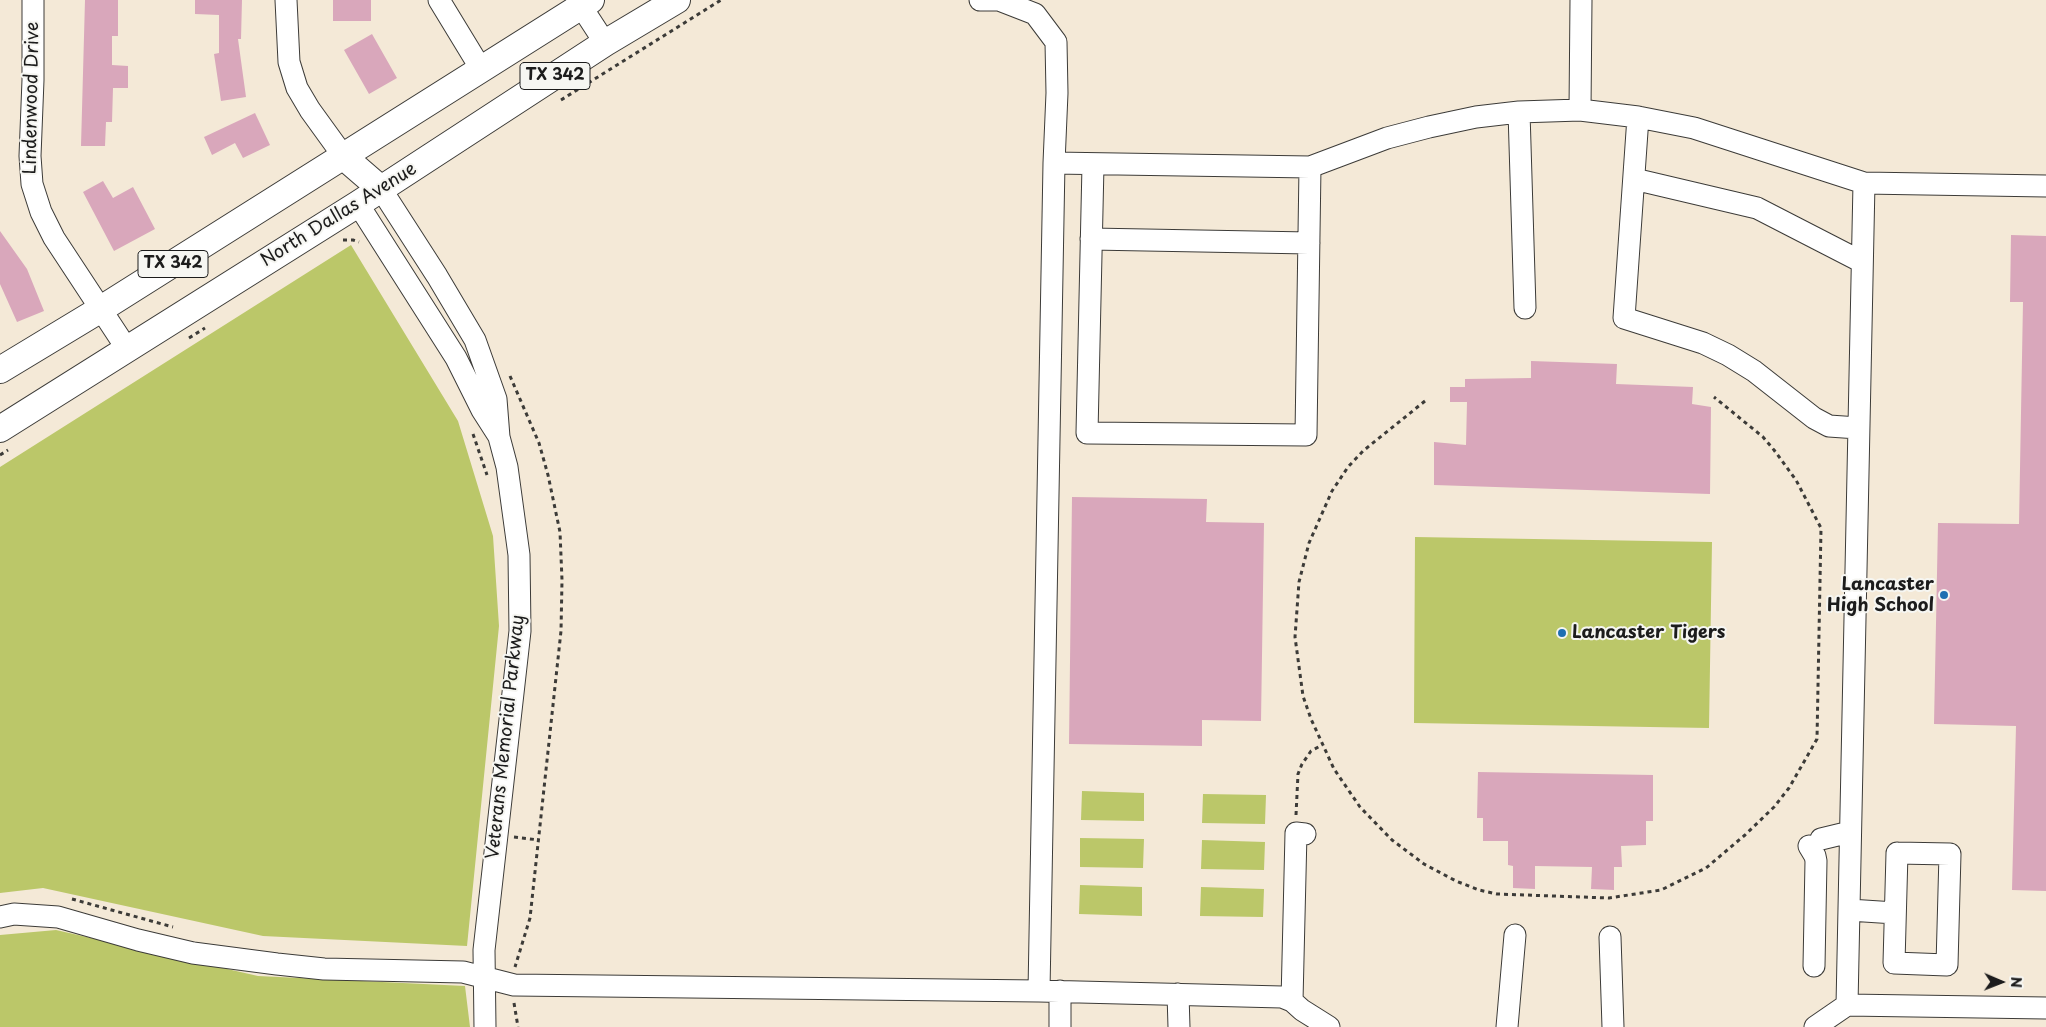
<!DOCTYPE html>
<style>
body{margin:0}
#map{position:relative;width:2046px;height:1027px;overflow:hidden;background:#f4e9d7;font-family:"Playpen Sans",sans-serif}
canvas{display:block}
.north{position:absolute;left:1976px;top:957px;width:50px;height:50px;-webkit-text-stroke:4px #f6f6f2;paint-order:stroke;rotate:91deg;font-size:14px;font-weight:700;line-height:20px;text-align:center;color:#1c1c1c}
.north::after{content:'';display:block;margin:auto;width:18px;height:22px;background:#1c1c1c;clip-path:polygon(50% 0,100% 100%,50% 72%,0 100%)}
</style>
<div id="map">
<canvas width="2046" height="1027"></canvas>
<div class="north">N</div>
</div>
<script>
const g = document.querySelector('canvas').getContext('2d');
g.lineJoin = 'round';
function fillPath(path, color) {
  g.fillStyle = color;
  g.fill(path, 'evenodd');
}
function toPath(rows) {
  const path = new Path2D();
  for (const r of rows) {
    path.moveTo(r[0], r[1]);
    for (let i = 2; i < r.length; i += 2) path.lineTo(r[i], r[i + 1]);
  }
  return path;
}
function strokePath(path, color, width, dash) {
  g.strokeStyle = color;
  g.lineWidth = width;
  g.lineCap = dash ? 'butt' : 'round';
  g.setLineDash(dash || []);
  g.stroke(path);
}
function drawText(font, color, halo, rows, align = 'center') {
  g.font = font + ' "Playpen Sans",sans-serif';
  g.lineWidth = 4;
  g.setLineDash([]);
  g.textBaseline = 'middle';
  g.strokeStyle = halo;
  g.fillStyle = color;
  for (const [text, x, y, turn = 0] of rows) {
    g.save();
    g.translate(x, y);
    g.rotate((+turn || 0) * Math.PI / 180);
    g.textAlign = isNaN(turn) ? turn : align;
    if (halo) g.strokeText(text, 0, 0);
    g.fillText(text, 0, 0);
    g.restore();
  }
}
fillPath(toPath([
 [351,245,458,421,493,536,499,626,467,946,263,936,43,888,0,893,0,467],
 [1415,537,1712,542,1709,728,1414,723],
 [1082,791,1144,793,1144,821,1081,820],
 [1203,794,1266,795,1265,824,1202,823],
 [1080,838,1144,839,1143,868,1080,867],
 [1202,840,1265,842,1264,870,1201,869],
 [1080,885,1142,887,1142,916,1079,914],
 [1201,887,1264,889,1263,917,1200,916],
 [56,930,258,976,465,986,470,1027,0,1027,0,935]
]), '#bbc769');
fillPath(toPath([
 [85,0,118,0,118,36,112,36,112,65,128,66,128,88,113,88,112,122,106,122,105,146,81,146],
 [195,0,242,0,241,39,238,39,246,97,221,101,214,54,219,53,219,15,195,14],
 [333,0,371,0,371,21,333,21],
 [372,34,397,78,369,94,344,50],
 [255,113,270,145,243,158,235,143,212,155,204,137],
 [103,181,113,198,133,187,155,229,114,251,83,192],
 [0,231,27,269,44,311,17,322,0,284],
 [2011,235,2046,236,2046,891,2012,890,2016,726,1934,724,1938,523,2019,524,2023,302,2010,302],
 [1531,361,1617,364,1616,384,1693,387,1692,404,1711,407,1710,494,1434,485,1434,442,1466,445,1467,402,1450,402,1450,387,1465,387,1465,379,1531,378],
 [1072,497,1207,499,1206,522,1264,523,1261,721,1202,720,1202,746,1069,744],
 [1478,772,1653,775,1653,821,1646,821,1646,845,1621,846,1622,867,1614,867,1614,890,1591,889,1592,867,1535,866,1535,889,1513,888,1513,866,1508,865,1508,841,1483,841,1483,818,1477,818]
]), '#d9a7bb');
const minor = toPath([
 [33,0,33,80,30,156,32,184,41,212,54,238,127,349],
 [286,0,289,62,297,88,310,110,344,157],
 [439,0,481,69],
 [577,0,605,43],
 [980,0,999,0,1035,14,1056,42,1057,93,1054,163],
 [1580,110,1581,0],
 [1519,112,1525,308],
 [1638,117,1624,318,1703,343,1728,355,1754,371,1814,418,1829,426,1858,428],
 [1093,165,1087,433,1306,435,1310,167],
 [1634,179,1757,208,1862,262],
 [381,189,437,276,475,340,496,399,499,437,507,467,519,555,520,631,484,950,485,1027],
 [358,204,456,358,482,410,498,435],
 [1091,239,1309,243],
 [1821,839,1850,832],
 [1809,846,1815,856,1816,861,1814,966],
 [1897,853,1950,854,1947,965,1894,963,1897,853],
 [1849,910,1895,913],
 [0,917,14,914,58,917,138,940,193,953,277,964,324,969,463,972,514,985,1039,991],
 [1610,937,1613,1027],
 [1178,994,1179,1027],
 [1292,1001,1296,833,1305,834],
 [1847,1005,1864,183],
 [1060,1027,1060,991],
 [1329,1027,1302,1010,1292,1001,1282,997,1039,991,1054,163,1310,167,1387,138,1429,127,1476,117,1519,112,1580,110,1638,117,1694,128,1864,183,2046,186],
 [1507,1027,1515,935],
 [1815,1027,1847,1005,2046,1008]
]);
const major = toPath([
 [344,157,381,189],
 [0,370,101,309,591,0],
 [0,429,358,204,605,43,677,0]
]);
strokePath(minor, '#3c3b38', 23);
strokePath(major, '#3c3b38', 28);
strokePath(toPath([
 [561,100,721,0],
 [343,240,353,240,359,242],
 [189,338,205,328],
 [510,376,539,443,548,475,560,532,562,580,561,631,530,918,515,967],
 [1425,401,1363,451,1348,467,1332,491,1309,543,1299,582,1295,637,1303,696,1311,719,1334,769,1360,807,1392,840,1424,864,1456,881,1479,890,1497,894,1609,898,1661,890,1706,868,1745,835,1774,807,1789,788,1817,739,1821,528,1796,480,1774,450,1763,437,1714,397],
 [473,434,487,475],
 [0,455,8,450],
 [1296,815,1298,774,1302,764,1311,751,1322,745],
 [514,837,539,840],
 [72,899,173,927],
 [514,1003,518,1027]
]), '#3c3b38', 3, [4, 4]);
strokePath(minor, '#fff', 21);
strokePath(major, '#fff', 26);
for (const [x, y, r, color] of [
 [1944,595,5,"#1f6fb2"],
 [1562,633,5,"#1f6fb2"]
]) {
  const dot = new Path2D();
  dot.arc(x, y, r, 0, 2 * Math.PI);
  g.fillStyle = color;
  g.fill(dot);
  strokePath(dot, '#f6f6f2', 2);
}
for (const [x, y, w] of [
 [555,76,70],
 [173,264,70]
]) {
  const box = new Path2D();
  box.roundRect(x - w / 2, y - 13.5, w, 27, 4);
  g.fillStyle = '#f6f6f2';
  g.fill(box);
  strokePath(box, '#1c1c1c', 1);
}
drawText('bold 16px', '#1c1c1c', null, [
 ["TX 342",555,76],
 ["TX 342",173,264]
]);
drawText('18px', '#1c1c1c', '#f6f6f2', [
 ["Lindenwood Drive",32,98,-89],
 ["North Dallas Avenue",339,215,-32],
 ["Veterans Memorial Parkway",506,737,-84]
]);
drawText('bold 18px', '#1c1c1c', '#f6f6f2', [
 ["Lancaster",1934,585],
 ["High School",1934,606],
 ["Lancaster Tigers",1572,633,"left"]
], 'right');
</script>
